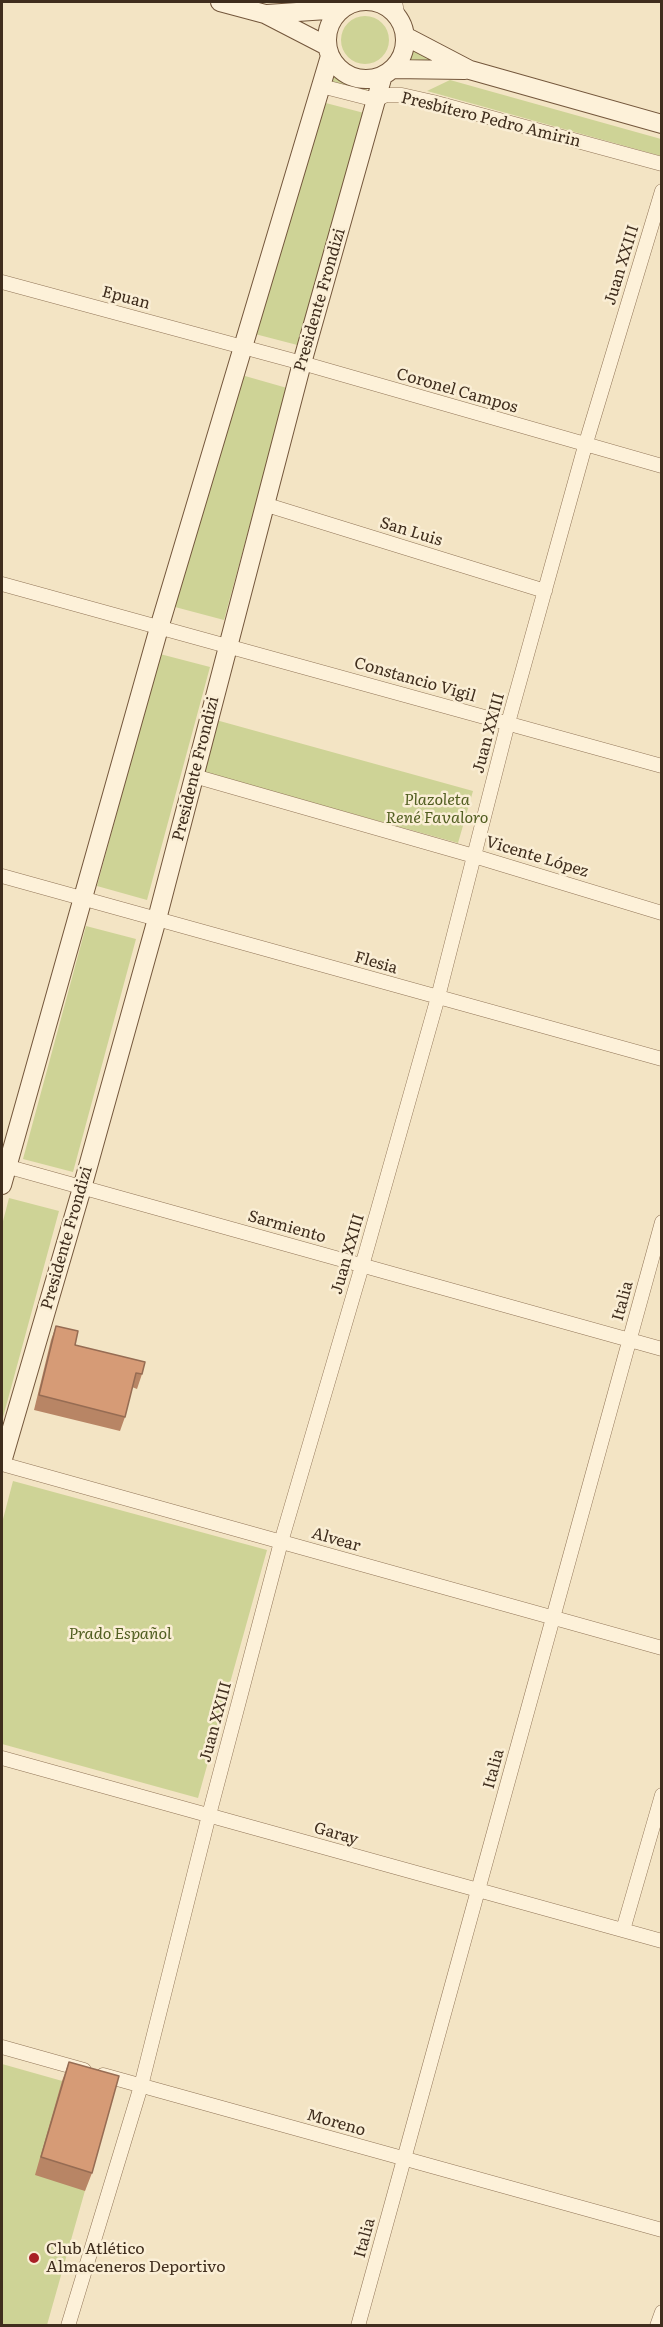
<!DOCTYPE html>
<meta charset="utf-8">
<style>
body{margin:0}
#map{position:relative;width:663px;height:2327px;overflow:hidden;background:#f3e4c4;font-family:Literata,serif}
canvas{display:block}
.frame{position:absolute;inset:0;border:3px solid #3f2d1d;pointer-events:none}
</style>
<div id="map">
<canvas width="663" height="2327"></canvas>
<div class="frame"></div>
</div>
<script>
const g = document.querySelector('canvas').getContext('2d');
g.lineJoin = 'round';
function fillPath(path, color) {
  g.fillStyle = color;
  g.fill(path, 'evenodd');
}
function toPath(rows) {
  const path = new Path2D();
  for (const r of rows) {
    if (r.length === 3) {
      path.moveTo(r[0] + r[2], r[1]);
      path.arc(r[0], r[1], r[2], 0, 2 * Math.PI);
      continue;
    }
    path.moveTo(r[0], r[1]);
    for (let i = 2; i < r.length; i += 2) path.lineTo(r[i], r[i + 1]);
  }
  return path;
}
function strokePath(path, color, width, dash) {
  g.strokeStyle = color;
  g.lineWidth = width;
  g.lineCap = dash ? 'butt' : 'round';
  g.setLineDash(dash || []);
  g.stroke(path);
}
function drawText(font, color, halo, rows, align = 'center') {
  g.font = font + ' Literata,serif';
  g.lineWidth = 5;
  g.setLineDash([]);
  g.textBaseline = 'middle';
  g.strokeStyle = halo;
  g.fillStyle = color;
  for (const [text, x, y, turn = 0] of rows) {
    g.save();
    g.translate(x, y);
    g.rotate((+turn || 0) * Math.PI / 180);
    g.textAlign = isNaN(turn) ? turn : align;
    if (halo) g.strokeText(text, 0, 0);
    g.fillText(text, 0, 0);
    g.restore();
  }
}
fillPath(toPath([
 [365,40,24],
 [412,49,436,62,406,62],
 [333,76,368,86,366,93,330,83],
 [450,80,661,139,661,156,427,91],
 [318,101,368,114,305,347,255,334],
 [238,374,287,388,224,620,175,607],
 [160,654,210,667,147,900,97,886],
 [216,720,473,791,458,843,201,772],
 [86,926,136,939,73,1172,23,1159],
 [9,1198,59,1211,2,1421,2,1225],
 [13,1481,267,1550,198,1798,2,1744,2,1523],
 [2,2064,112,2095,47,2325,2,2325]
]), '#ced396');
const street = toPath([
 [395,2,398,18],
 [351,4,354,2],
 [321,86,376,100,386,95,402,95,433,102,662,164],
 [2,282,302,363,662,466],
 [267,505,545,591],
 [2,584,662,766],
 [194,776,474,856,662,913],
 [2,876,662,1059],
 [2,1165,662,1349],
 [2,1464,662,1648],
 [2,1758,662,1941],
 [623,1930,662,1795],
 [2,2047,84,2070],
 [103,2075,662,2230],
 [68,2326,141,2086,209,1815,281,1542,362,1266,438,997,508,723,585,446,662,191],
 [358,2326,662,1222],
 [657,2326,662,2312]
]);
const secondary = toPath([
 [366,40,39],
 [220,2,265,14,327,46],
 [267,14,342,9],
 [405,36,470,70,662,124],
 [392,69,465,70],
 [2,1185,159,628,330,56],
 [2,1462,82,1188,157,919,302,363,383,75]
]);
strokePath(street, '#917558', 15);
strokePath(secondary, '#73563b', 20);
strokePath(street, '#fdf1d9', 14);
strokePath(secondary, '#fdf1d9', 18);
fillPath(toPath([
 [56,1326,75,1345,142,1374,137,1389,132,1387,125,1417,120,1431,34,1410,51,1340],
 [69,2062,92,2173,85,2191,35,2175,62,2081]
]), '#b88565');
const building = toPath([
 [56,1326,78,1331,75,1345,145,1362,142,1374,136,1373,125,1417,39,1395,56,1326],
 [69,2062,119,2076,92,2173,41,2157,69,2062]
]);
fillPath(building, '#d69b76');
strokePath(building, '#966c53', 1.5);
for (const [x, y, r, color] of [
 [34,2258,6,"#a82025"]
]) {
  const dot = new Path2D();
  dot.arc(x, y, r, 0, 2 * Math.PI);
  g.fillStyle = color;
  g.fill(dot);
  strokePath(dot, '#faeed5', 2);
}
drawText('16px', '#3f2d1d', '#faeed5', [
 ["Presbítero Pedro Amirin",491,120,14],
 ["Juan XXIII",622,265,-73],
 ["Epuan",126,298,15],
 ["Presidente Frondizi",320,300,-74],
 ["Coronel Campos",457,391,16],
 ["San Luis",411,532,17],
 ["Constancio Vigil",415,680,16],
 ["Juan XXIII",489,733,-75],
 ["Presidente Frondizi",196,769,-76],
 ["Vicente López",537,857,17],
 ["Flesia",376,963,16],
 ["Sarmiento",287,1227,16],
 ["Presidente Frondizi",67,1238,-74],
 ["Juan XXIII",348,1254,-74],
 ["Italia",623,1301,-75],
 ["Alvear",336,1540,16],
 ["Juan XXIII",216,1722,-75],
 ["Italia",494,1769,-75],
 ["Garay",336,1834,16],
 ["Moreno",336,2123,16],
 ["Italia",365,2238,-75]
]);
drawText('italic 16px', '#515e21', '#faeed5', [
 ["Plazoleta",437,800],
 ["René Favaloro",437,818],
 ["Prado Español",120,1634]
]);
drawText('16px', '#3f2d1d', '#faeed5', [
 ["Club Atlético",46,2249],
 ["Almaceneros Deportivo",46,2267]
], 'left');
</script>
